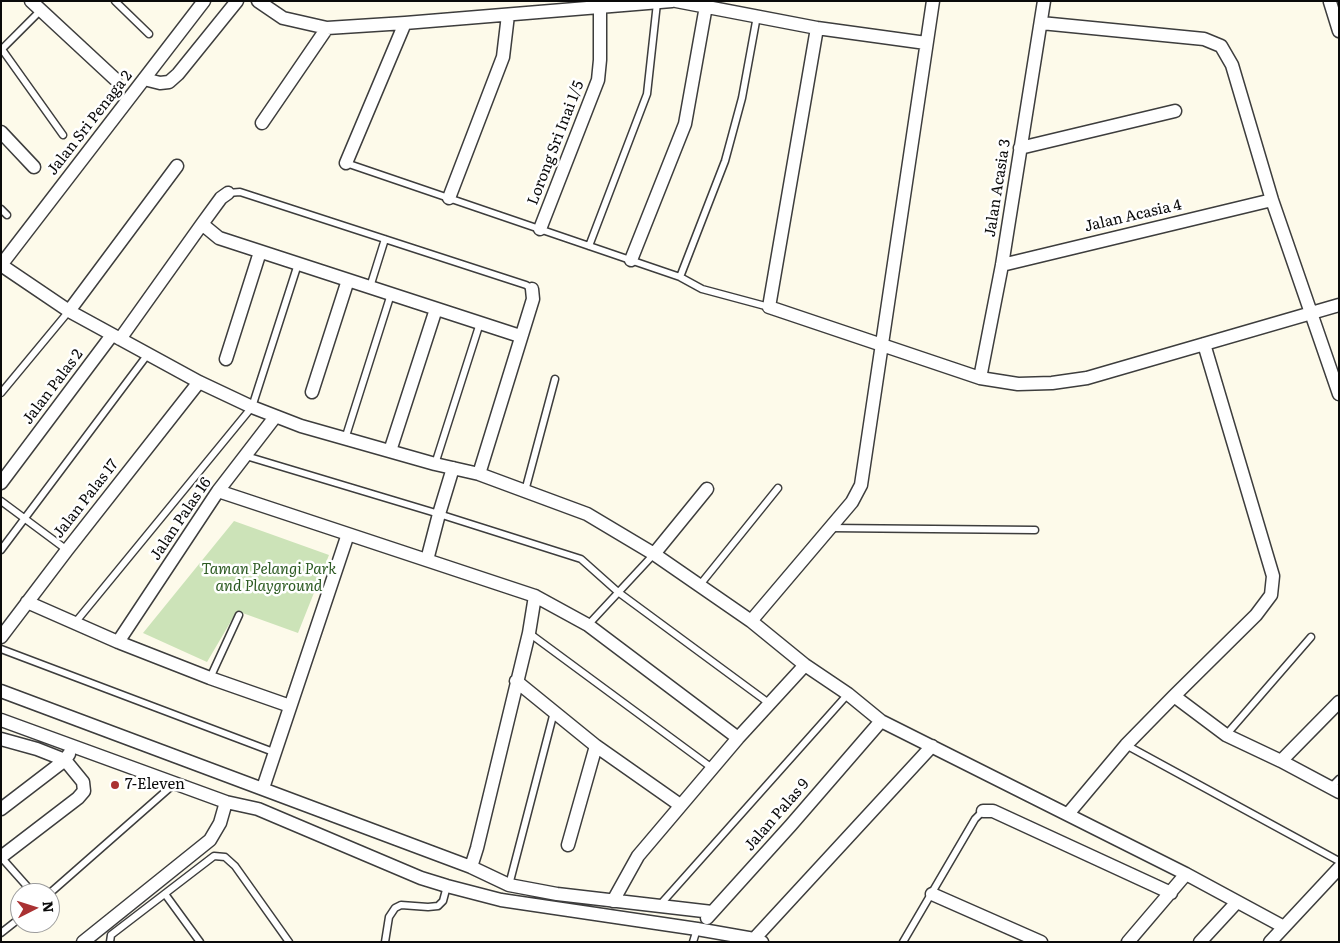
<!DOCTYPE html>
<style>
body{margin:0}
#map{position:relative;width:1340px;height:943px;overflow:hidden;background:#fdfaea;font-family:Literata,serif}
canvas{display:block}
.frame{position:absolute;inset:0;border:2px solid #0a0a0a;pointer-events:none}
.north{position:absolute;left:10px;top:883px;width:50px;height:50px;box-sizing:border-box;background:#fff;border:1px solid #9d9d9d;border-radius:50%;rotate:85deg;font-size:14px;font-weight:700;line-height:20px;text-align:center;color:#0a0a0a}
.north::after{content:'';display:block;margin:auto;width:18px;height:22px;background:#aa3233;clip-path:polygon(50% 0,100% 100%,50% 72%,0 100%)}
</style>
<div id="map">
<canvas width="1340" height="943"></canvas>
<div class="frame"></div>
<div class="north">N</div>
</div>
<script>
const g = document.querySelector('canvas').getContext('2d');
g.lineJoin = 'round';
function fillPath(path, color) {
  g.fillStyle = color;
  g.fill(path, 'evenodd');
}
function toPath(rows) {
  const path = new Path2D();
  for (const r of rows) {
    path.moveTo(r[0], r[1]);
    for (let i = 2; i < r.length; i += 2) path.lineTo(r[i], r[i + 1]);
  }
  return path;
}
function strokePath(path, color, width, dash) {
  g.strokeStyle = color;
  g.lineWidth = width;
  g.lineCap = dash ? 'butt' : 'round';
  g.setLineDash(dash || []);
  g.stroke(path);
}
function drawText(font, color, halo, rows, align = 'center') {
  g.font = font + ' Literata,serif';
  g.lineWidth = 5;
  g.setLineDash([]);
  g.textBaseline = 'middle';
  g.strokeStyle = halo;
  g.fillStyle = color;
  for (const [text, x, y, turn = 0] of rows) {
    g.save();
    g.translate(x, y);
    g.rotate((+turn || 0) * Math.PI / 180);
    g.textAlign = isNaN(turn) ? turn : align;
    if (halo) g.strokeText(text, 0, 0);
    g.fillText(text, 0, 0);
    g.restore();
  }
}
fillPath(toPath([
 [234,521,329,555,298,633,237,611,207,662,143,633]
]), '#cce3b8');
const lane = toPath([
 [115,1,149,34],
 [1,48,63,135],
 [1,50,40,11],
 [346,163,680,277,702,289,769,307],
 [228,193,240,192,526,285,532,289],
 [1,209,7,215],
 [589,246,647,94,657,3],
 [680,277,725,161,742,98,757,16],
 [370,287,385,239],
 [1,393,69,311],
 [345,439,391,294],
 [246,456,439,514,581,559,618,592,770,704],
 [435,464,480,323],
 [525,491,555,379],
 [1,501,67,550],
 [830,528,1035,530],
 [1,550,148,354],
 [699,586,778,488],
 [74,624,252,407,298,264],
 [588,625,654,554],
 [529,633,712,768],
 [1,649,276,753],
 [210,678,239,615],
 [1226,735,1311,637],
 [1126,745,1339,861],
 [1331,787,1339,779],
 [1,857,33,893],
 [509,885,554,712],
 [50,893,174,784],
 [165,894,200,942],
 [659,906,848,694],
 [1,933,20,918],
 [110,942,111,935,214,856,225,857,235,866,289,942],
 [385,942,389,917,395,908,401,905,428,907,438,906,443,901,447,886],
 [693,942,697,929],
 [903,942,975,819,983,811]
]);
const street = toPath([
 [31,1,115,79],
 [258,1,283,18,327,28,405,23,672,1],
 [676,1,817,28,926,43],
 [1330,2,1339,31],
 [1041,23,1204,39,1221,46,1232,65,1272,200,1339,394],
 [817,28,769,307,980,378,1018,384,1052,383,1087,378,1339,305],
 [144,79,160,83,169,82,178,74,237,1],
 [262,123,327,28],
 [1,132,34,167],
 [1020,148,1175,111],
 [346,163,405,23],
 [449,198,503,57,508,15],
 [202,224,219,238,520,336],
 [540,229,598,80,600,60,600,7],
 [631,260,685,124,706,6],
 [1,265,69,311,199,382,252,407,301,426,435,464,479,474,587,514,654,554,751,621,805,665,848,694,881,721,1186,874,1284,927],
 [1,265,204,1],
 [1002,265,1272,200],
 [69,311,177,166],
 [120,339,202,224,221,198,228,193],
 [226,359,260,252],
 [980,378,1002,265,1044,1],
 [312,392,348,280],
 [390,451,436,309],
 [479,474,533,299,532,289],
 [1,483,112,335],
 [218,491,535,596,588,625,738,738],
 [654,554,707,489],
 [427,560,439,514,453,468],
 [27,602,118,642,210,678,290,706],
 [751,621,852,502,861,485,933,1],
 [1,637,67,550,199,382],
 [118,642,218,491,275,417],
 [516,681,596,746,680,805],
 [1,691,471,867,509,885,557,894,712,912],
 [1174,696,1226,735,1281,761,1339,792],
 [1,720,226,802,258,809,421,878,447,886,501,900,697,929,754,939,762,942],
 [1,739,37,749,65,760,83,782,84,791,78,798,1,857],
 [1281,761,1339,702],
 [263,788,348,534],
 [1,809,65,760,69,754],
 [983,811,993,811,1171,893],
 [1068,814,1126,745,1174,696,1256,615,1271,595,1273,576,1204,344],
 [568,845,596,746],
 [471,867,477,848,529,633,535,596],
 [932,894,1041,942],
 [613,901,638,856,738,738,805,665],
 [707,918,791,825,881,721],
 [754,939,932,746],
 [83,942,210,840,220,823,226,802],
 [1128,942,1186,874],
 [1200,942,1237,902],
 [1270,942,1339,868]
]);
strokePath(lane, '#3d3d3d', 9);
strokePath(street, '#3d3d3d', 15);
strokePath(lane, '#fff', 6);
strokePath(street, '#fff', 12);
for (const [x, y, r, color] of [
 [115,785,5,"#aa3233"]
]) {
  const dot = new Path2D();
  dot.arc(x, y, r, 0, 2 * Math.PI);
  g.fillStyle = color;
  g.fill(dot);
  strokePath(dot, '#fff', 2);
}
drawText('15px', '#0a0a0a', '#fff', [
 ["Jalan Sri Penaga 2",90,123,-52],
 ["Lorong Sri Inai 1/5",556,143,-69],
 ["Jalan Acasia 3",998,188,-81],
 ["Jalan Acasia 4",1133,216,-13],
 ["Jalan Palas 2",53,387,-53],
 ["Jalan Palas 17",86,499,-52],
 ["Jalan Palas 16",181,519,-56],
 ["Jalan Palas 9",777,815,-49]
]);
drawText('italic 15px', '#2c5a22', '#fff', [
 ["Taman Pelangi Park",269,570],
 ["and Playground",269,587]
]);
drawText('15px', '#0a0a0a', '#fff', [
 ["7-Eleven",125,785]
], 'left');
</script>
